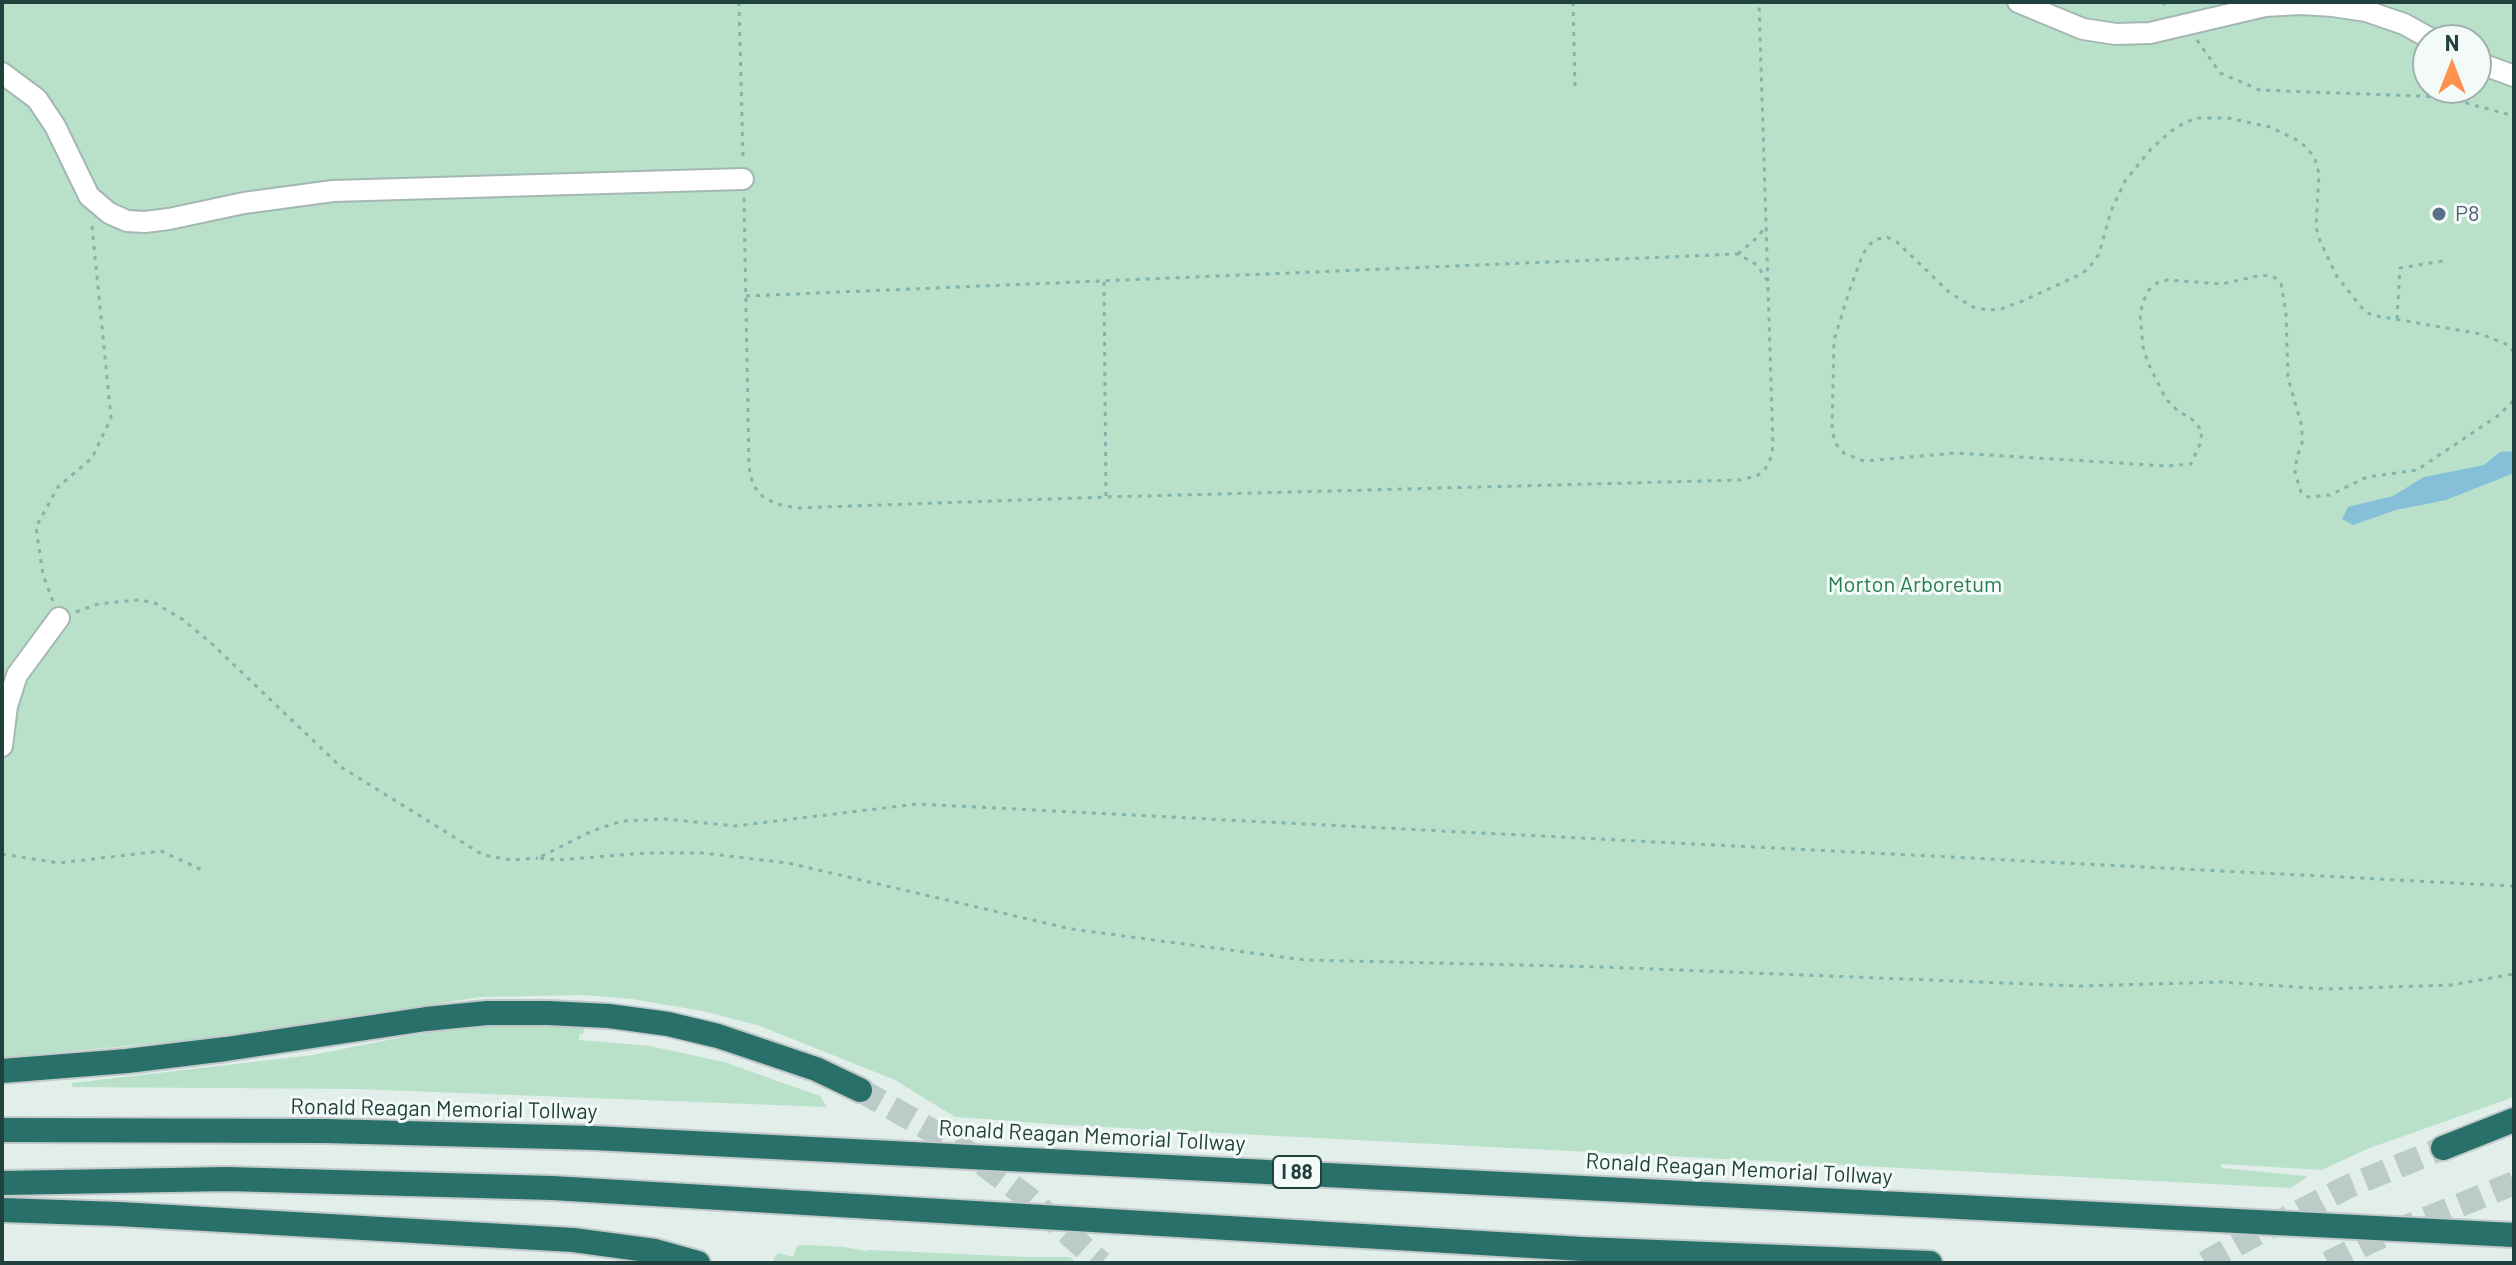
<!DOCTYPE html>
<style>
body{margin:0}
#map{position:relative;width:2516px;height:1265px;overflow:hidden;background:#e2eeea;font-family:Barlow,sans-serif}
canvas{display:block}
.frame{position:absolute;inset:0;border:4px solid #20413d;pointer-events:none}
.north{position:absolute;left:2412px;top:24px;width:80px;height:80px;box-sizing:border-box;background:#f3faf7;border:2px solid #9fb0ad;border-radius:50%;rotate:0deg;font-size:22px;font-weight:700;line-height:32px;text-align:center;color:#20413d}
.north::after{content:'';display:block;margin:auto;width:28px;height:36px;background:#ff924f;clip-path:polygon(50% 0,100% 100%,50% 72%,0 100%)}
</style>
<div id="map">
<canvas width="2516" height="1265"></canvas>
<div class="frame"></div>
<div class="north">N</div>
</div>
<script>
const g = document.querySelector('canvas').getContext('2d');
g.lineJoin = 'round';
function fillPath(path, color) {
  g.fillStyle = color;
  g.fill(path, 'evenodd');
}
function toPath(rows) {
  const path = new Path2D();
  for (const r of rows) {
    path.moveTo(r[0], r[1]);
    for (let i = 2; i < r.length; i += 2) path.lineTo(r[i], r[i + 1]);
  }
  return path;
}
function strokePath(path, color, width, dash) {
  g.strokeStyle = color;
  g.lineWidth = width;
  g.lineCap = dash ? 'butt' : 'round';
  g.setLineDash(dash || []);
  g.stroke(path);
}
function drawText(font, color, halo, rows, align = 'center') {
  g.font = font + ' Barlow,sans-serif';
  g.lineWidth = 6;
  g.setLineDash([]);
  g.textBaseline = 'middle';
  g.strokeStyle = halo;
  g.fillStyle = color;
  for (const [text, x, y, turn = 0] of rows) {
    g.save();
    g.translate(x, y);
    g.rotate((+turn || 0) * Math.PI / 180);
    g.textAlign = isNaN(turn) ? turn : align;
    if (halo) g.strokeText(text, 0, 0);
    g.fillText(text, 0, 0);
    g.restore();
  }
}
fillPath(toPath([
 [2,2,2514,2,2514,1097,2367,1149,2322,1170,2221,1164,2221,1168,2306,1176,2306,1178,2290,1188,1064,1125,955,1117,895,1080,760,1026,703,1011,632,999,583,995,481,997,205,1039,39,1054,36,1058,2,1060],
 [2428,40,2476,40,2476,88,2428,88],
 [583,1022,584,1033,579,1035,579,1040,650,1046,724,1062,820,1096,827,1107,356,1089,72,1087,72,1083,313,1055,408,1036,487,1024],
 [808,1245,844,1247,865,1251,869,1250,1028,1257,1070,1257,1077,1263,775,1263,773,1260,778,1253,793,1257,797,1246]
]), '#b9e1c9');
fillPath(toPath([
 [2514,451,2514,473,2446,500,2396,510,2353,525,2342,519,2348,507,2393,496,2424,477,2484,465,2500,452]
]), '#85c0d8');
strokePath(toPath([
 [860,1090,959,1146,1031,1200,1101,1263],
 [2205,1263,2254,1235,2347,1187,2443,1148],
 [2328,1263,2369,1242,2514,1183]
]), '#bbcbc7', 24, [24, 12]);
const minor = toPath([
 [2018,2,2083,29,2116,34,2150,33,2265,6,2300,4,2333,6,2366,11,2404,24,2433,40],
 [2476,62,2514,76],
 [2,73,37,99,55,126,89,196,109,213,127,221,145,222,169,219,244,203,333,191,743,179],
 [2,746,7,706,17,675,59,618]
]);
const highway = toPath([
 [2,1071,127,1061,226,1049,426,1019,487,1013,548,1013,609,1016,668,1024,718,1036,816,1069,860,1090],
 [2,1130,326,1131,594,1138,2514,1235],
 [2443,1148,2514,1120],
 [2,1183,227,1179,552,1188,1583,1249,1930,1263],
 [2,1210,119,1214,573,1240,655,1251,698,1263]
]);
strokePath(minor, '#a4b7b3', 24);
strokePath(highway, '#c1cac9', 28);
strokePath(toPath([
 [739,2,743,158],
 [1573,2,1575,88],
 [2162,2,2168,8],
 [2197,40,2220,73,2260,90,2444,97,2514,116],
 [744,198,749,467,753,485,763,497,777,504,796,508,1106,497,1740,480,1757,476,1765,469,1770,460,1773,446,1759,2],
 [1738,254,1759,236,1765,226],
 [1104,282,1106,497],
 [746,296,1738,254,1757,265,1767,280],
 [2397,319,2400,268,2443,261],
 [2514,352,2506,344,2481,334,2371,315,2361,307,2336,275,2320,241,2316,227,2319,174,2315,159,2308,149,2299,141,2270,127,2228,118,2197,118,2184,123,2170,132,2151,149,2125,181,2111,211,2099,254,2091,265,2083,273,2025,300,2001,309,1988,310,1973,307,1950,293,1897,242,1887,237,1877,239,1869,245,1863,254,1851,286,1834,340,1832,431,1836,444,1844,453,1864,461,1956,453,2167,466,2191,464,2200,444,2202,431,2193,420,2177,410,2166,399,2148,363,2143,347,2140,315,2143,302,2149,290,2157,283,2167,280,2222,284,2262,275,2274,277,2281,284,2286,313,2288,378,2302,427,2302,443,2297,457,2295,472,2301,492,2308,497,2330,495,2367,477,2417,470,2499,415,2512,402,2514,394],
 [53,601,43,575,36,527,58,487,92,458,111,418,92,226],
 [76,612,98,604,137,600,153,602,182,619,211,643,341,767,483,855,511,860,538,858],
 [2,854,59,863,161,851,202,870],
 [2514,886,917,804,735,826,665,819,622,821,592,831,538,858,558,860,646,853,702,853,788,863,1071,929,1305,960,1603,967,2080,986,2222,982,2325,989,2451,985,2514,974]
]), '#7fb5ab', 3, [4, 6]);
strokePath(minor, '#fff', 20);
strokePath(highway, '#29706b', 24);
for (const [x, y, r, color] of [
 [2439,214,8,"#5c6f8a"]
]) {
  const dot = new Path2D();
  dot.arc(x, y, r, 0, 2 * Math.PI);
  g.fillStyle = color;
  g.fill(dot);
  strokePath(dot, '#f3faf7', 3);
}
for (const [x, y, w] of [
 [1297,1172,48]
]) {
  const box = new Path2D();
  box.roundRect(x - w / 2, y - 16, w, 32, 6);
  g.fillStyle = '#f3faf7';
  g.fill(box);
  strokePath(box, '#20413d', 2);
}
drawText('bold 20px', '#20413d', null, [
 ["I 88",1297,1172]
]);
drawText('22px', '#4e5e75', '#f3faf7', [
 ["P8",2455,214]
], 'left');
drawText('22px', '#267c53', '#f3faf7', [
 ["Morton Arboretum",1915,585]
]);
drawText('22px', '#20413d', '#f3faf7', [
 ["Ronald Reagan Memorial Tollway",444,1109,1],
 ["Ronald Reagan Memorial Tollway",1092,1136,3],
 ["Ronald Reagan Memorial Tollway",1739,1169,3]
]);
</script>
